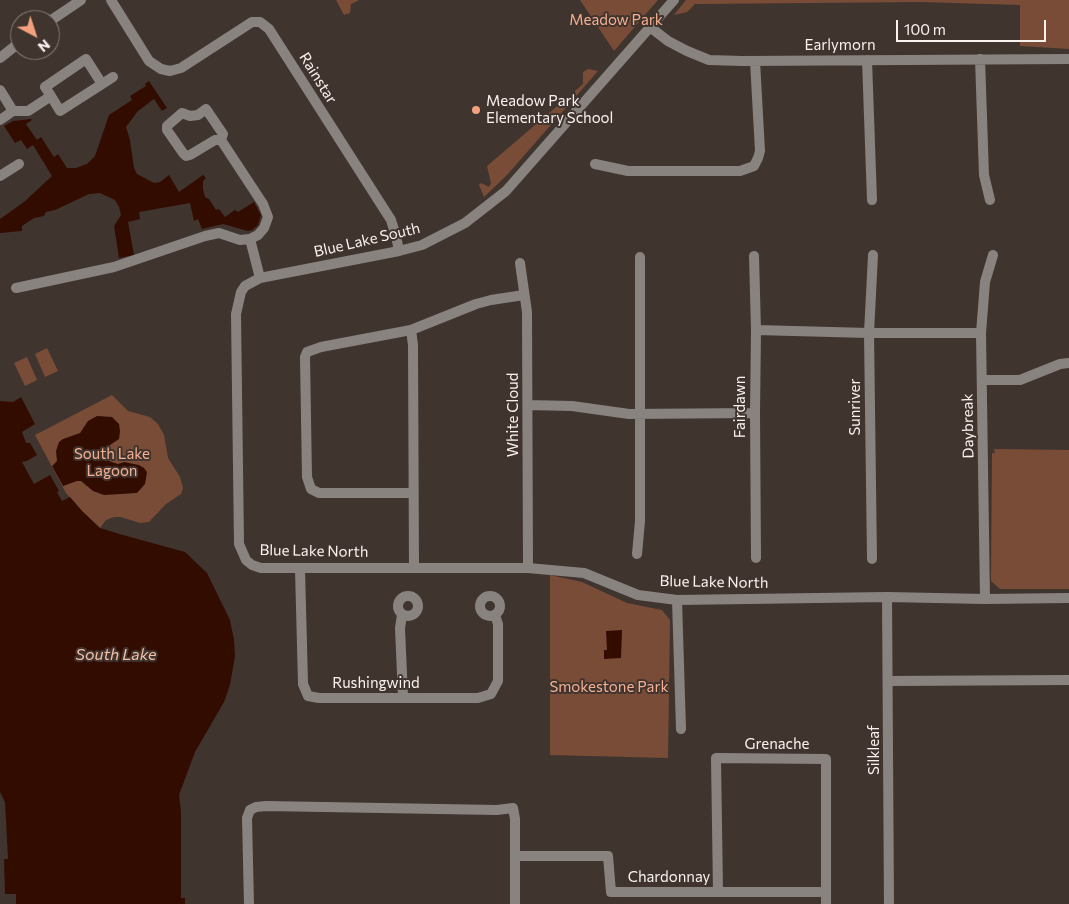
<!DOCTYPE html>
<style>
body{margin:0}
#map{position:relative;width:1069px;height:904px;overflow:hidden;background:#40342f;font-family:Commissioner,sans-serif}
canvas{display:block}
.north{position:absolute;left:10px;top:10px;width:50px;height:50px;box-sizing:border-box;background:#40342f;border:1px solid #8a807c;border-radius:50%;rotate:140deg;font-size:14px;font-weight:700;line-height:20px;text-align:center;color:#faf2ef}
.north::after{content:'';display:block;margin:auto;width:18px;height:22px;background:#f1a17d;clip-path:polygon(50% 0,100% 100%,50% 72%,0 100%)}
.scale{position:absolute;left:896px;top:20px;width:150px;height:22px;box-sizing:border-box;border:2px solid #faf2ef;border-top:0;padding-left:6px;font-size:15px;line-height:18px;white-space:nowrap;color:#faf2ef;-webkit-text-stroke:4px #40342f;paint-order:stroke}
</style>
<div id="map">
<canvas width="1069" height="904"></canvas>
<div class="north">N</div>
<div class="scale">100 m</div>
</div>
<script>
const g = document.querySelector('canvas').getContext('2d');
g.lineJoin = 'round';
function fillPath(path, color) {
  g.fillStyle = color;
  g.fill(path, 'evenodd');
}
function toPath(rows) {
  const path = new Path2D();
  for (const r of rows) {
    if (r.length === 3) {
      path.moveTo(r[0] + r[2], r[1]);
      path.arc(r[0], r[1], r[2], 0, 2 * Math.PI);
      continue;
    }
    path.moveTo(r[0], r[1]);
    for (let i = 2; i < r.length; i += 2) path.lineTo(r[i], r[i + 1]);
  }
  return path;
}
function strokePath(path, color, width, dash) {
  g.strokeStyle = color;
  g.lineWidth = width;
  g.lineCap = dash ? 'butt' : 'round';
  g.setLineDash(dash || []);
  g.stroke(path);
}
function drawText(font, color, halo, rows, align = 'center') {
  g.font = font + ' Commissioner,sans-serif';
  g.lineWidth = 4;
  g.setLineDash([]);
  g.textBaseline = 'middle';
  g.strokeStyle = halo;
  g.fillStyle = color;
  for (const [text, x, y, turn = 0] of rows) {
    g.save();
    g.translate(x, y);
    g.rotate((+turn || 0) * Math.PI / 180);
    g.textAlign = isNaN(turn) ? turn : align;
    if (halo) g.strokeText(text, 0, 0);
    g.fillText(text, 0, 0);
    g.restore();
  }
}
fillPath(toPath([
 [336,0,359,0,351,4,350,13,344,15],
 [580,0,658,0,614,51],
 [686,0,1069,0,1069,49,1020,46,1020,5,921,2,695,4,687,12,674,15],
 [588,69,598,71,507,175,484,197,479,185,481,183,489,187,491,183,487,166,562,102,567,103,575,94,575,91,583,84,583,72],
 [47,348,58,371,45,377,35,354],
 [27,357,37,380,25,386,14,363],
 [112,395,128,411,150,417,158,424,164,435,168,458,180,477,183,488,181,494,166,504,149,522,140,523,121,517,114,517,106,520,100,528,82,511,66,493,35,435],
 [994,449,1069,450,1069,589,1000,589,991,581,992,453,995,453],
 [550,575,582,582,627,603,662,610,670,620,668,758,550,755]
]), '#794c38');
fillPath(toPath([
 [149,81,167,108,162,111,154,99,138,111,126,127,130,140,134,168,137,174,154,183,160,182,169,175,179,192,203,175,206,178,203,181,203,189,205,197,209,199,216,210,219,209,225,217,235,210,238,212,254,202,261,215,258,225,252,230,248,231,223,224,202,229,198,219,194,221,190,203,139,212,140,219,128,222,134,255,119,258,114,226,121,215,119,207,115,200,100,193,89,194,55,210,46,212,44,216,34,218,22,226,22,231,0,233,0,219,24,202,52,176,33,145,27,149,21,140,15,143,4,126,13,121,31,119,32,120,26,124,37,140,41,137,54,157,58,154,67,168,76,168,87,164,95,156,109,115,132,100,130,96,146,86,145,84],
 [21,397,35,424,22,432,26,443,30,443,37,455,27,461,22,462,34,484,50,475,59,491,57,492,62,501,70,497,82,511,100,528,123,535,185,552,207,573,230,620,234,640,235,656,230,685,224,702,195,752,179,795,181,812,181,898,185,898,185,904,16,904,16,894,5,894,4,859,8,859,5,802,0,792,0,401,13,402],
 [97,416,112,417,119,424,120,431,119,439,104,449,101,456,103,459,118,464,124,462,139,465,144,468,147,472,145,484,137,493,104,495,93,491,81,481,77,481,63,486,52,466,57,461,56,451,59,442,63,439,80,433,88,421],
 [622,630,621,658,604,659,604,650,607,650,606,631]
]), '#330c00');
strokePath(toPath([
 [111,0,149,61,161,69,170,71,181,68,252,22,260,22,269,29,391,220,396,236,399,251],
 [674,0,506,191,465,223,422,245,399,251,260,278,245,286,241,292,236,314,239,544,246,560,252,565,261,568,528,568,584,573,638,595,677,600,887,597,985,599,1069,598],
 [50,21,81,0],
 [650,27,668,41,687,51,709,60,742,61,1069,59],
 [0,58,20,42],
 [980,59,984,175,990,200],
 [867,60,872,200],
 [0,90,13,111],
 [51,96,45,87,86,59,102,84],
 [0,120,13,111,28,111,51,96,60,111,113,77],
 [221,140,215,140,190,155,186,156,183,153,167,130,167,126,182,113,190,116,198,115,206,109,223,134,221,140,263,204,268,217,264,228,258,235,250,239,260,278],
 [595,164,628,171,740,171,754,166,758,158,760,151,755,61],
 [0,176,19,164],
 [754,256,756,330,755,413,756,558],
 [520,263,527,312,528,568],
 [16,288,114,267,205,236,219,233,240,240,250,239],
 [411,330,413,345,414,568],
 [756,330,869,333,981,333],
 [982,380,1020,380,1060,364,1069,363],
 [528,405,572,406,629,414,755,413],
 [413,493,319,493,311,489,307,477,305,357,307,352,321,347,411,330,476,304,491,300,524,295],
 [637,554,640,521,640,257],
 [872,559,869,333,873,255],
 [300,569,303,684,308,696,319,698,478,698,491,694,498,681,498,624,495,615],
 [490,606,10],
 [408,606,10],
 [887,597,889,904],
 [985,599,981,333,985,282,993,255],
 [677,600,681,729],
 [402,615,400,628,403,697],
 [888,681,1069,680],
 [516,856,608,856,611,892,826,892],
 [718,892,716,758,826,759,826,904],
 [249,904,247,818,250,810,256,807,266,806,497,810,513,808,515,819,515,904]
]), '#898380', 10);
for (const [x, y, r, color] of [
 [476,110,5,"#f1a17d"]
]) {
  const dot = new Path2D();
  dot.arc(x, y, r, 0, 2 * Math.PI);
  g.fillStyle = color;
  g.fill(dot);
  strokePath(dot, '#40342f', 2);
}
drawText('15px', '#f6b091', '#40342f', [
 ["Meadow Park",616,20],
 ["South Lake",112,454],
 ["Lagoon",112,471],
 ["Smokestone Park",609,687]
]);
drawText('15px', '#faf2ef', '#40342f', [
 ["Earlymorn",840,45],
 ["Rainstar",318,78,58],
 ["Blue Lake South",367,240,-13],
 ["Fairdawn",740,407,-90],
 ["Sunriver",855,407,-90],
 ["White Cloud",513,415,-90],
 ["Daybreak",968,426,-91],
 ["Blue Lake North",314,551,1],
 ["Blue Lake North",714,582,1],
 ["Rushingwind",376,683],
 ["Grenache",777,744],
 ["Silkleaf",874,750,-90],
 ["Chardonnay",669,877]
]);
drawText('15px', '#faf2ef', '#40342f', [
 ["Meadow Park",486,101],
 ["Elementary School",486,118]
], 'left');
drawText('italic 16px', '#f4bea7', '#40342f', [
 ["South Lake",116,655]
]);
</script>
